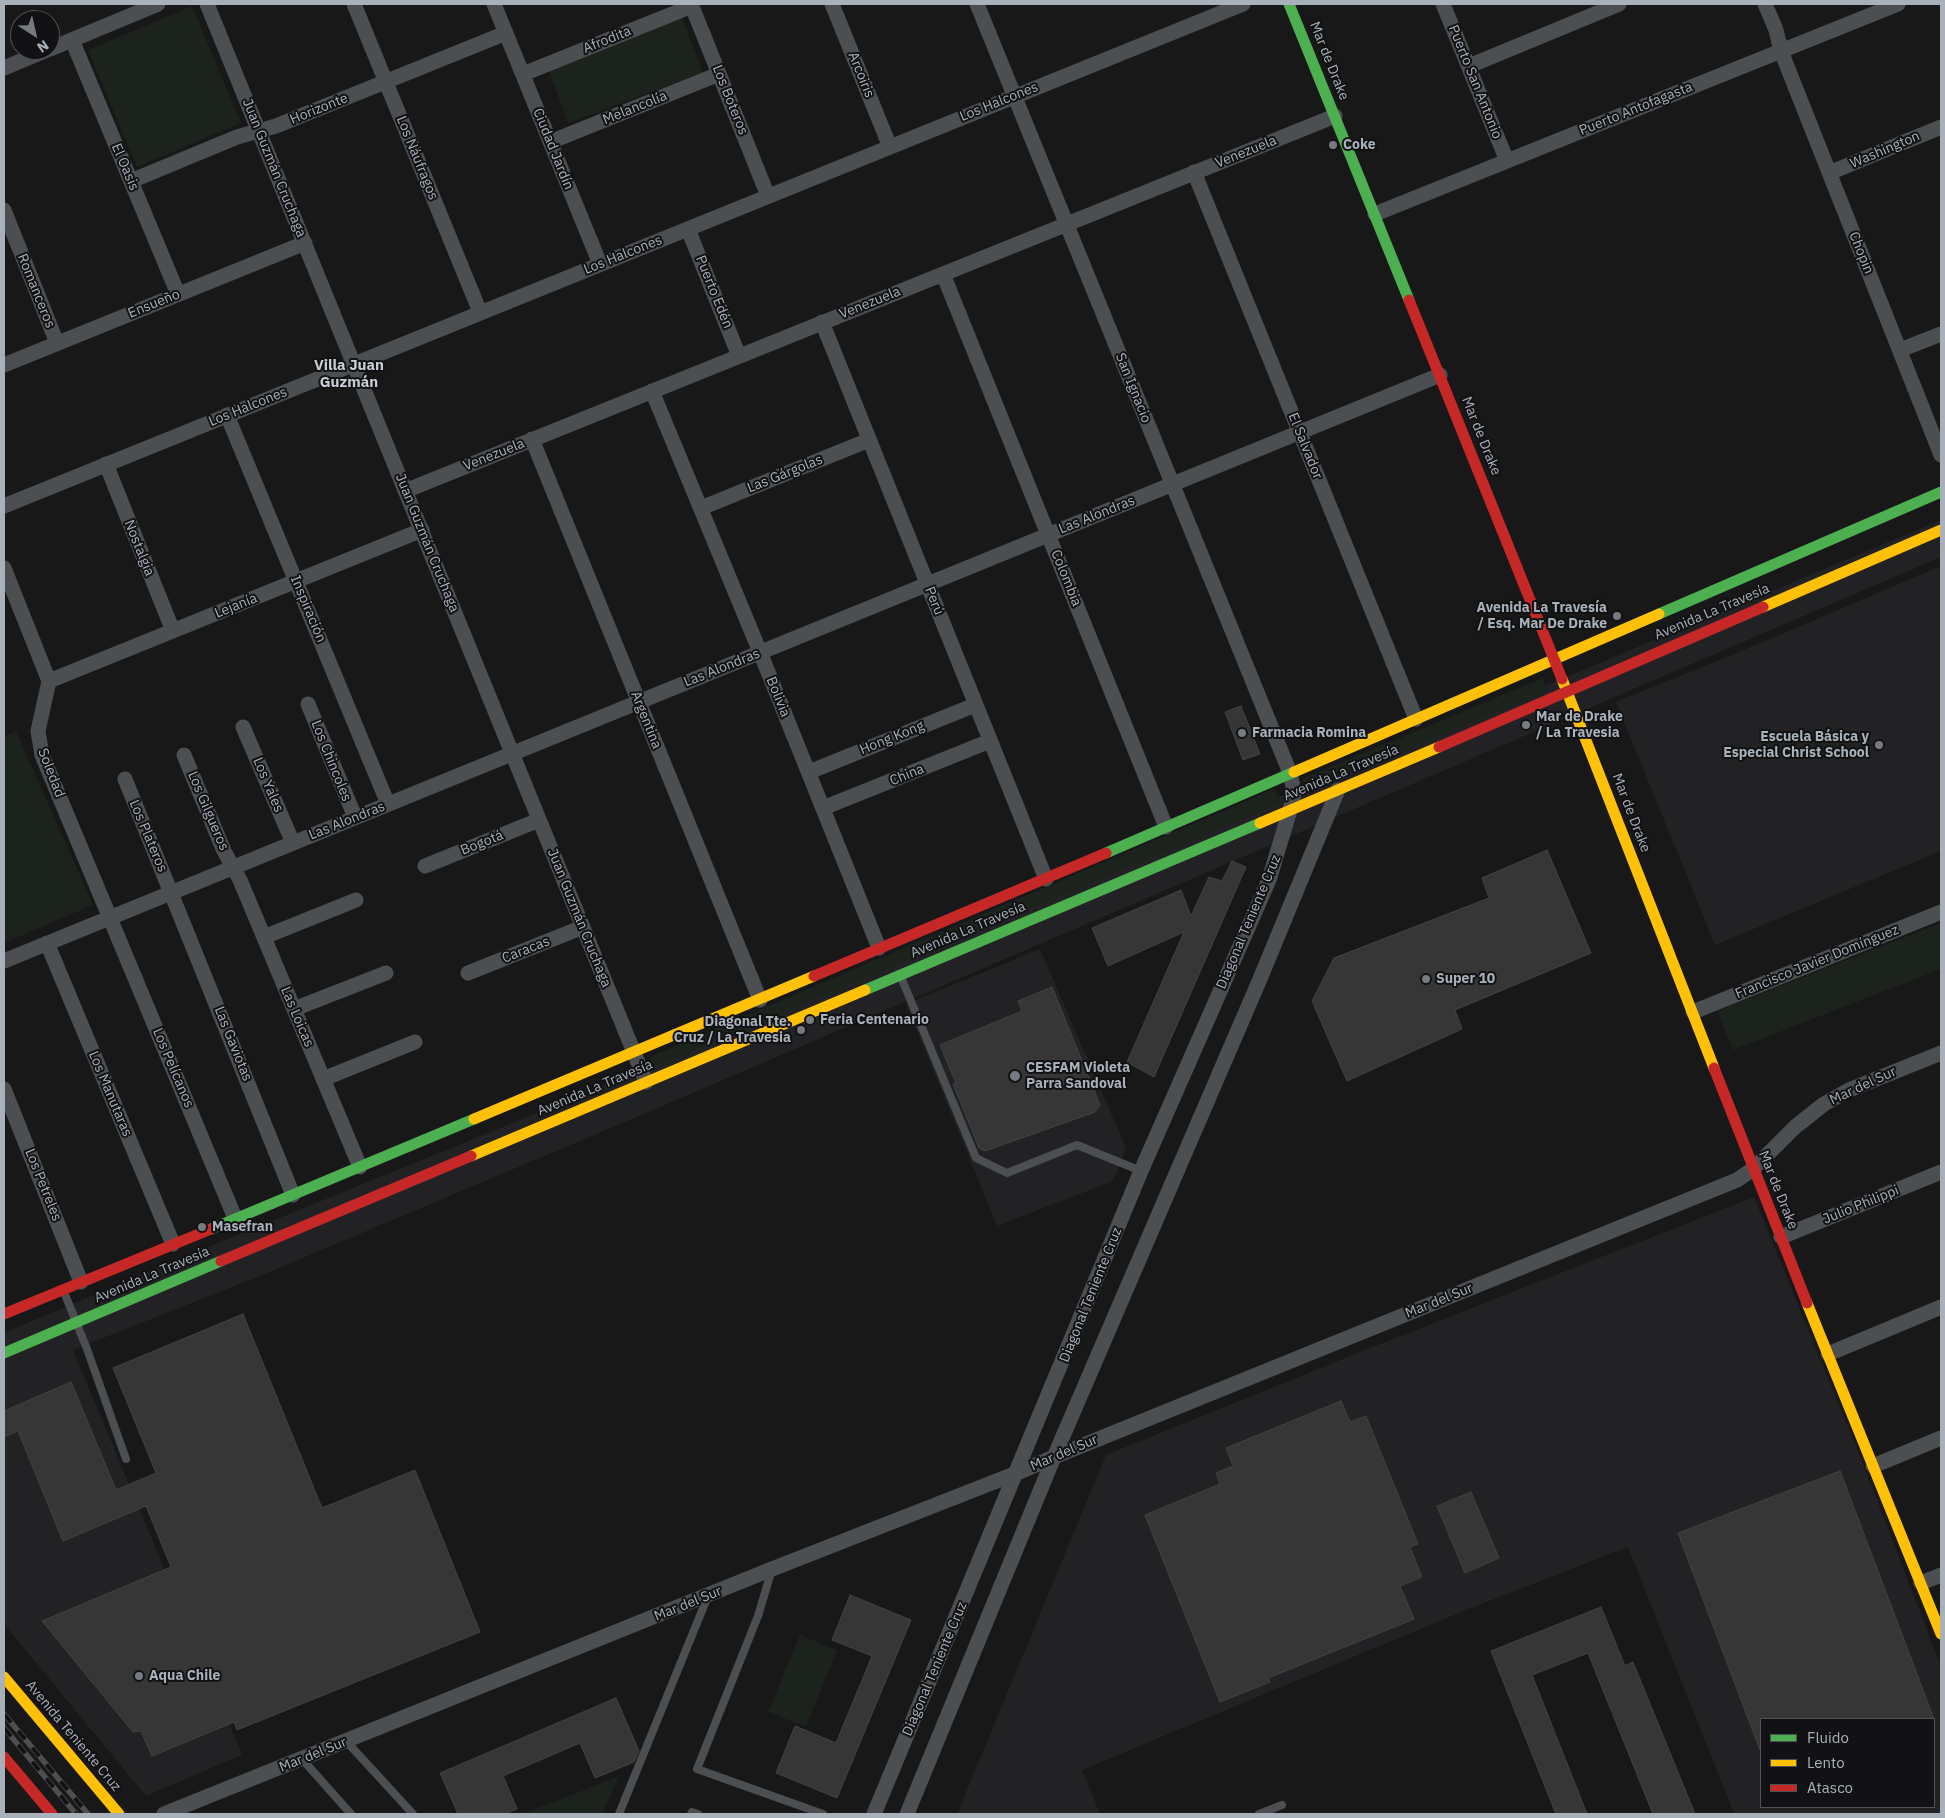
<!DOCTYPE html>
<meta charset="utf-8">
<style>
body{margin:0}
#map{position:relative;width:1945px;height:1818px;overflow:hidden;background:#181818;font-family:"IBM Plex Sans",sans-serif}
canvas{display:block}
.frame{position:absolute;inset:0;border:5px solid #a8b1ba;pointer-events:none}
.legend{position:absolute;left:1760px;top:1718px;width:175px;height:90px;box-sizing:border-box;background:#121214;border:1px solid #4e5256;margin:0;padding:6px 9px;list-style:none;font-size:15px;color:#a8b1ba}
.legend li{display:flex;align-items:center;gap:10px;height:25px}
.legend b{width:25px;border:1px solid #4e5256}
.north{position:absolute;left:10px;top:10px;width:50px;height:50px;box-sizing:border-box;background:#121214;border:1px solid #4e5256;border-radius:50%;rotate:145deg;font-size:14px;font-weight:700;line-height:20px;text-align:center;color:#a8b1ba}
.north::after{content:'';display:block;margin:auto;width:18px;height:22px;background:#767b81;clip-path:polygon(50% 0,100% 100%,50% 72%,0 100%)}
</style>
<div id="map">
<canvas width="1945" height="1818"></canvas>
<div class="frame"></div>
<ul class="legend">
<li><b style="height:6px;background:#4caf50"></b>Fluido</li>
<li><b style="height:6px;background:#ffc107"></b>Lento</li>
<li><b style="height:6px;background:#c62828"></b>Atasco</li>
</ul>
<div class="north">N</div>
</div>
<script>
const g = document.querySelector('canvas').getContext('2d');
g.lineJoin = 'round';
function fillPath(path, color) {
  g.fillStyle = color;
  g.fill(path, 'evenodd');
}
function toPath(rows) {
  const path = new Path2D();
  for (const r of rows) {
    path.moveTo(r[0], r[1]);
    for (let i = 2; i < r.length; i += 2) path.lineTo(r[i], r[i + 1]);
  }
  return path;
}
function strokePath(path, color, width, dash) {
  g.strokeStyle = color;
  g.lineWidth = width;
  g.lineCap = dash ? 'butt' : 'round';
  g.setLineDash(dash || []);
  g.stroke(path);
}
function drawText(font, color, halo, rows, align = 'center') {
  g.font = font + ' "IBM Plex Sans",sans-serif';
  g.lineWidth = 4;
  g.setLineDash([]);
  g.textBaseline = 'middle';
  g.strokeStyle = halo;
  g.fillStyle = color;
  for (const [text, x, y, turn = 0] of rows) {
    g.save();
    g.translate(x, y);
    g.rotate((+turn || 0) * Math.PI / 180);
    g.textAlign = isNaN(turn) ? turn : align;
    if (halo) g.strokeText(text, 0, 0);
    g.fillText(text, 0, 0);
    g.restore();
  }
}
fillPath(toPath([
 [1941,520,1941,557,658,1108,272,1271,73,1350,242,1755,146,1796,4,1624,4,1333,164,1265,559,1104,1010,910],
 [1941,566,1941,851,1715,945,1616,702,1773,638],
 [1040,949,1126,1148,1113,1181,997,1226,906,1004],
 [1754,1197,1860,1456,1941,1666,1941,1814,1734,1814,1628,1547,1471,1608,1082,1770,1100,1814,957,1814,1106,1455,1365,1350],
 [1761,1719,1934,1719,1934,1807,1761,1807]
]), '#222224');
fillPath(toPath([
 [677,5,703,73,568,123,545,61],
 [192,6,241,123,137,167,88,50],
 [1543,678,1547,691,1306,790,1302,779],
 [16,731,93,905,4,943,4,737],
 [1274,789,1281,803,653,1067,650,1058,656,1054],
 [1941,923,1941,969,1733,1050,1717,1011],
 [800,1635,837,1650,806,1727,768,1712],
 [619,1776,602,1814,523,1814]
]), '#1c231c');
const building = toPath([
 [1241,706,1260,754,1243,760,1225,712,1241,706],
 [1547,850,1591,953,1455,1010,1462,1029,1347,1081,1312,1001,1334,958,1489,898,1482,878,1547,850],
 [1232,861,1246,867,1154,1077,1127,1062,1184,932,1108,966,1092,928,1181,890,1191,916,1209,877,1222,881,1232,861],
 [1052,987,1100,1105,1095,1112,985,1151,979,1148,953,1084,956,1083,940,1045,1022,1011,1018,1001,1052,987],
 [243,1314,322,1508,415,1470,480,1632,237,1730,234,1722,152,1756,141,1731,133,1732,42,1621,171,1567,146,1506,63,1541,18,1431,4,1437,4,1411,71,1382,116,1490,156,1473,113,1368,243,1314],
 [1341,1401,1350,1422,1366,1416,1418,1544,1410,1547,1422,1577,1400,1586,1414,1619,1268,1678,1270,1682,1220,1702,1145,1515,1220,1484,1216,1473,1233,1466,1226,1448,1341,1401],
 [1840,1471,1934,1719,1761,1719,1761,1750,1760,1750,1678,1533,1840,1471],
 [1471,1492,1499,1558,1465,1573,1437,1506,1471,1492],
 [850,1595,911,1620,837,1798,776,1773,795,1726,836,1743,872,1656,832,1640,850,1595],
 [1601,1607,1625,1666,1633,1662,1695,1814,1653,1814,1588,1653,1532,1675,1587,1814,1556,1814,1491,1651,1601,1607],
 [616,1698,639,1751,634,1762,595,1778,580,1743,503,1776,517,1809,504,1814,458,1814,440,1773,616,1698]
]);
fillPath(building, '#363637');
strokePath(building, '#404344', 1);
strokePath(toPath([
 [901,977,976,1158,1007,1173,1077,1145,1141,1171],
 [64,1292,87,1349,126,1459],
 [772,1569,758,1616,697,1769,823,1814],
 [346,1741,413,1814],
 [302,1759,351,1814],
 [619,1814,708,1596],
 [691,1814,692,1812,698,1814],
 [1259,1814,1282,1805]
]), '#4c4f51', 8);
strokePath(toPath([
 [207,4,646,1082],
 [354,4,480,312],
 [494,4,600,264],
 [691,4,768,196],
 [832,4,890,147],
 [1443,4,1507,161],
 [1765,4,1776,30,1781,51,1941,455],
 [72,40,178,294],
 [50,49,158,4],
 [1469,66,1619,4],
 [4,68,47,50],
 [523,74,692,6],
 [550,142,719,74],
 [1194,172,1416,719],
 [1829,173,1941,127],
 [131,181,237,137,276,126,506,33],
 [4,210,57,343],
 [1375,214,1898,4],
 [688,229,739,356],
 [943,274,1166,827],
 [822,322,1046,879],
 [1900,350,1941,334],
 [4,365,305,243],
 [652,391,760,652,879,948],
 [227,415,388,804],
 [532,439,760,1000],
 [106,464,173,631],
 [405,491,1335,116],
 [4,506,1243,4],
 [701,508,869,440],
 [4,568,49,681,38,731,42,755,235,1218],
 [49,681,422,530],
 [308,704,355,817],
 [243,727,293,843],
 [184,755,224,851,240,880,360,1167],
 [809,772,975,705],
 [125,779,293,1195],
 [823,808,990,741],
 [425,866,539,820],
 [264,937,356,900],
 [47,943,173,1244],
 [4,961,1440,375],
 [468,973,583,927],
 [294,1009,386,973],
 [1693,1012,1941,912],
 [323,1079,415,1042],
 [4,1089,81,1282],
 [1781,1237,1941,1172],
 [1828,1354,1941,1307],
 [1873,1466,1941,1438],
 [1921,1583,1941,1575],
 [164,1814,772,1569,1017,1473,1054,1457,1737,1180,1753,1169,1795,1127,1824,1104,1849,1090,1941,1053],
 [874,1814,1141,1171,1269,880,1293,800,1294,791,1290,773,977,4],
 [907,1814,1054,1457,1260,979,1338,790]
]), '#4c4f51', 15);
strokePath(toPath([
 [1289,4,1409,300],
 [1659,614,1941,492],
 [1106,853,1294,772],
 [865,990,1260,823],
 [211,1229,474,1119],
 [4,1353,221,1261]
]), '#4caf50', 11);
strokePath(toPath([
 [1763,607,1941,530],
 [1562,679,1714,1068],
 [1294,772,1659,614],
 [1260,823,1439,747],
 [474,1119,814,976],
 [471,1156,865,990],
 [1807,1303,1941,1634],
 [4,1677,119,1814]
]), '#ffc107', 11);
strokePath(toPath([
 [1409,300,1562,679],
 [1439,747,1763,607],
 [814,976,1106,853],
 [1714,1068,1807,1303],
 [221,1261,471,1156],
 [4,1314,211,1229],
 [4,1757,52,1814]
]), '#c62828', 11);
const rail = toPath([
 [4,1714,88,1814],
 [4,1728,76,1814]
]);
strokePath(rail, '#4c4e51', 5.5);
strokePath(rail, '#121214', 4, [11]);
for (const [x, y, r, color] of [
 [1333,145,5,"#767b81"],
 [1617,616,5,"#767b81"],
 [1526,725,5,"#767b81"],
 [1242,733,5,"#767b81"],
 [1879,745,5,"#767b81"],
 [1426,979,5,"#767b81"],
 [810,1020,5,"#767b81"],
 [801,1030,5,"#767b81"],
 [1015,1076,6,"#767b81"],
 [202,1227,5,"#767b81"],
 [139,1676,5,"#767b81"]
]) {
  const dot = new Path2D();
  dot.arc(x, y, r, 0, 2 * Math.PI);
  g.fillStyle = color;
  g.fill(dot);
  strokePath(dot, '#121214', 2);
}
drawText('14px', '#a8b1ba', '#121214', [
 ["Afrodita",607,40,-22],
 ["Mar de Drake",1329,61,68],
 ["Arcoiris",861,75,68],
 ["Puerto San Antonio",1475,82,68],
 ["Los Boteros",730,100,68],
 ["Los Halcones",999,102,-22],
 ["Melancolía",635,108,-22],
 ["Horizonte",319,109,-22],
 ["Puerto Antofagasta",1636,109,-22],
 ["Ciudad Jardín",553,149,68],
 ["Washington",1885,150,-23],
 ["Venezuela",1246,152,-22],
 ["Los Náufragos",417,158,68],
 ["El Oasis",125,167,67],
 ["Juan Guzmán Cruchaga",274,168,68],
 ["Chopin",1861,253,68],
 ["Los Halcones",623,255,-22],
 ["Romanceros",36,291,68],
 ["Puerto Edén",714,292,68],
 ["Venezuela",870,303,-22],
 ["Ensueño",154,304,-22],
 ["San Ignacio",1133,388,68],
 ["Los Halcones",248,407,-22],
 ["Mar de Drake",1481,436,68],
 ["El Salvador",1305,446,68],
 ["Venezuela",494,455,-22],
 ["Las Gárgolas",785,474,-22],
 ["Las Alondras",1097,515,-22],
 ["Juan Guzmán Cruchaga",427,543,68],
 ["Nostalgia",139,548,68],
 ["Colombia",1066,578,68],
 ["Perú",934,601,68],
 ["Lejanía",236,606,-22],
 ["Inspiración",308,609,67],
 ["Avenida La Travesía",1712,612,-23],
 ["Las Alondras",722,668,-22],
 ["Bolivia",778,697,68],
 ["Argentina",646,720,68],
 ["Hong Kong",892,738,-22],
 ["Los Chincoles",331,761,68],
 ["Soledad",51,773,69],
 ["Avenida La Travesía",1341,773,-23],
 ["China",907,775,-22],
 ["Los Yales",268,785,67],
 ["Los Gilgueros",208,811,67],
 ["Mar de Drake",1631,813,69],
 ["Las Alondras",347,821,-22],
 ["Los Plateros",148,836,67],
 ["Bogotá",482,843,-22],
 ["Juan Guzmán Cruchaga",579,918,68],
 ["Diagonal Teniente Cruz",1249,922,-67],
 ["Avenida La Travesía",968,930,-23],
 ["Caracas",526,950,-22],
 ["Francisco Javier Domínguez",1817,962,-22],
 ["Las Loicas",297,1017,67],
 ["Las Gaviotas",233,1044,68],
 ["Los Pelícanos",173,1068,67],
 ["Mar del Sur",1863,1086,-25],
 ["Avenida La Travesía",595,1088,-23],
 ["Los Manutaras",110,1094,67],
 ["Los Petreles",43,1185,68],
 ["Mar de Drake",1778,1190,68],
 ["Julio Philippi",1861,1205,-22],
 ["Avenida La Travesía",152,1275,-23],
 ["Diagonal Teniente Cruz",1091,1295,-68],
 ["Mar del Sur",1439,1301,-22],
 ["Mar del Sur",1064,1453,-23],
 ["Mar del Sur",688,1604,-22],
 ["Diagonal Teniente Cruz",935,1669,-67],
 ["Avenida Teniente Cruz",73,1736,50],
 ["Mar del Sur",313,1755,-22]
]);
drawText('bold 14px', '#a8b1ba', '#121214', [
 ["Coke",1343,145],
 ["Avenida La Travesía",1607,608,"right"],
 ["/ Esq. Mar De Drake",1607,624,"right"],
 ["Mar de Drake",1536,717],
 ["/ La Travesia",1536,733],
 ["Farmacia Romina",1252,733],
 ["Escuela Básica y",1869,737,"right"],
 ["Especial Christ School",1869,753,"right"],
 ["Super 10",1436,979],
 ["Feria Centenario",820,1020],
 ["Diagonal Tte.",791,1022,"right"],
 ["Cruz / La Travesia",791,1038,"right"],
 ["CESFAM Violeta",1026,1068],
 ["Parra Sandoval",1026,1084],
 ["Masefran",212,1227],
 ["Aqua Chile",149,1676]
], 'left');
drawText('bold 15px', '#cacfd6', '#121214', [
 ["Villa Juan",349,366],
 ["Guzmán",349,383]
]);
</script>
